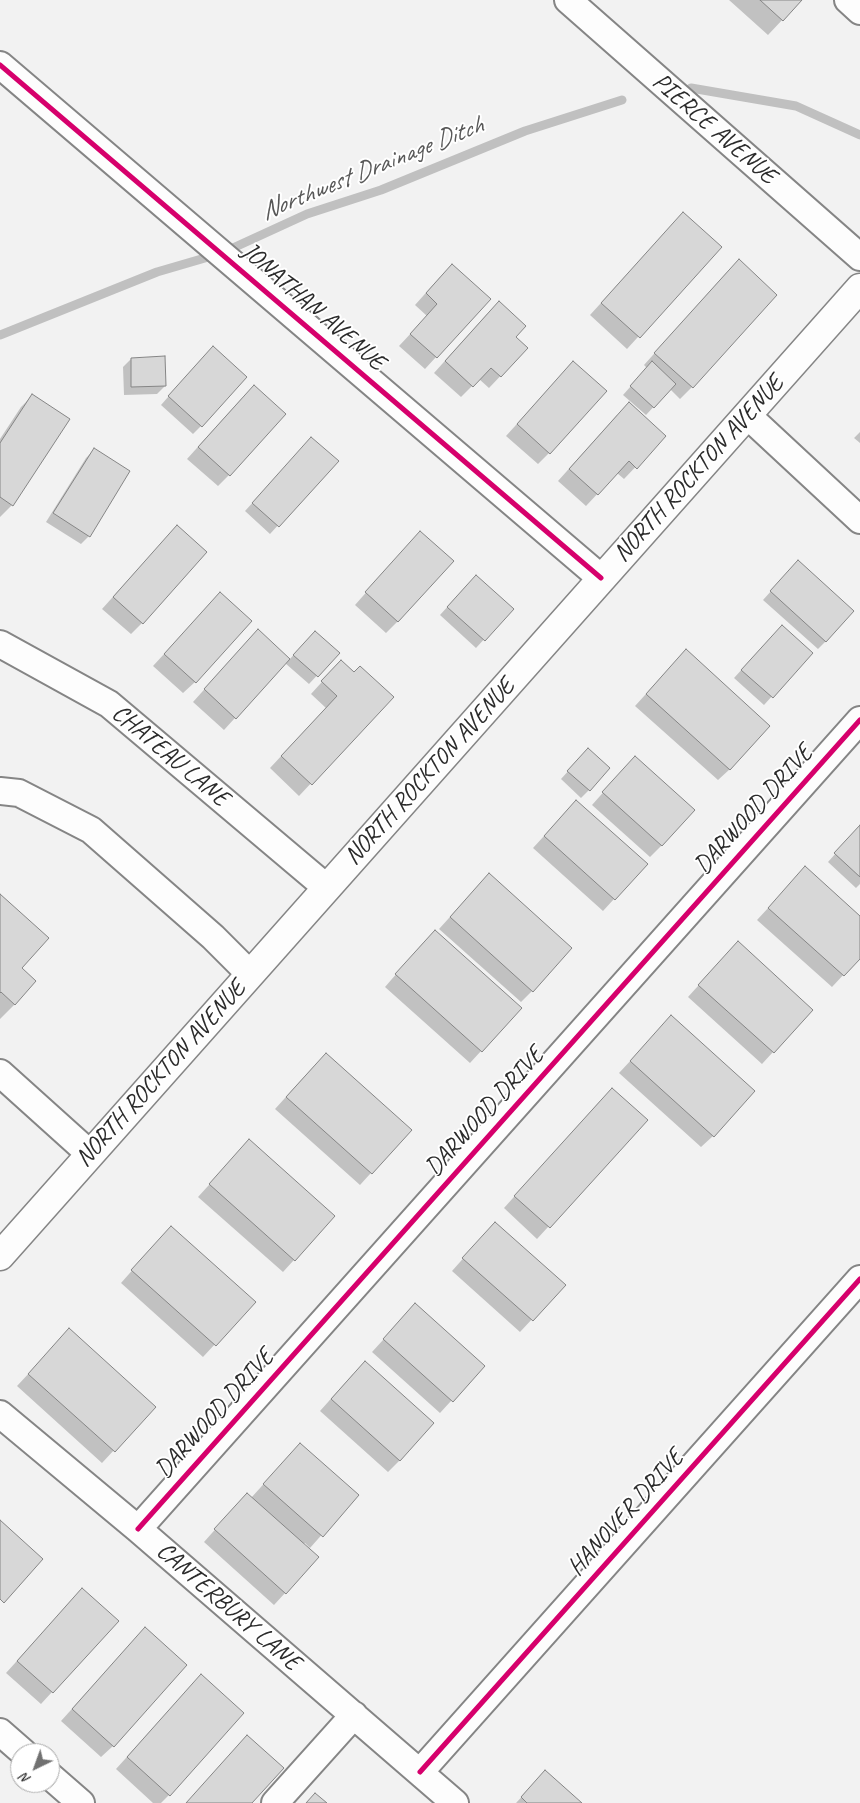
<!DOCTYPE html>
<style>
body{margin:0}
#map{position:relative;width:860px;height:1803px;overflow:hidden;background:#f2f2f2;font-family:Caveat,sans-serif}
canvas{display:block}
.north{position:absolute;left:10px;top:1743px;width:50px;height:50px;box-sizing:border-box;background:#fff;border:1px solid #aaa;border-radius:50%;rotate:222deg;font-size:14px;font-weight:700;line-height:20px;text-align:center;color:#2b2b2b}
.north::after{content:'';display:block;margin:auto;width:18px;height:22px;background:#717171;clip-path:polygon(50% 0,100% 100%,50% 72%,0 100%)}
</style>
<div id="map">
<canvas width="860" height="1803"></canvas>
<div class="north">N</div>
</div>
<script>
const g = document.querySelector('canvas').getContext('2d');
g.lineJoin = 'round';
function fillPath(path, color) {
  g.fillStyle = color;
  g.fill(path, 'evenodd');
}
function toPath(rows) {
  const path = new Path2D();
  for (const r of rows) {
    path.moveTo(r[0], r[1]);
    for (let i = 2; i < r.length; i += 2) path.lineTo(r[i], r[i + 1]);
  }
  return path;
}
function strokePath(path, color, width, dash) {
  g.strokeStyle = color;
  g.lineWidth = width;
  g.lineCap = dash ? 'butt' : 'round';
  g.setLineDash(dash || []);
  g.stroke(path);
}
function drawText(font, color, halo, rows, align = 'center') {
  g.font = font + ' Caveat,sans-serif';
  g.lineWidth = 4;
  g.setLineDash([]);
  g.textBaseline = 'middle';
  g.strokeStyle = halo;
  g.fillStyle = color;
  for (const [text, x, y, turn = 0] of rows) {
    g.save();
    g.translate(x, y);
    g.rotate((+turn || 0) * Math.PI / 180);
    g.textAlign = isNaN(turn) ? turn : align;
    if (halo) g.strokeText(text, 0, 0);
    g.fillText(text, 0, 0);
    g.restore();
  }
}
fillPath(toPath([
 [729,0,801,0,768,35],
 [672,225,720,247,627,349,590,315],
 [727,272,692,387,680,399,670,389,646,415,623,395,647,368,644,365],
 [440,277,436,357,425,369,399,346,427,316,415,305],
 [487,314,527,348,489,388,479,379,461,397,434,373],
 [205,355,201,426,193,434,161,405],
 [131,359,165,386,157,394,124,395,123,367],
 [562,374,549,453,538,464,506,436],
 [32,396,12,505,0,517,0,439,21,407],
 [242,398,229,475,218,486,187,459],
 [617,415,665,436,624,479,617,473,586,506,558,481],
 [860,432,860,443,854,438],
 [304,446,337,461,270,534,245,511],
 [94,450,89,536,81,544,46,522,86,458],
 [166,538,142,623,131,634,102,609],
 [409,544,398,621,386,633,355,605],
 [790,570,826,641,818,649,763,600],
 [468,584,512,609,476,648,440,615],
 [220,593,195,682,183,693,153,666],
 [774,634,811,653,764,705,734,678],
 [307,640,338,653,309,684,285,663,224,730,193,702,246,643,289,660],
 [674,663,730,769,718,780,635,706],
 [330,673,354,673,392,697,299,796,270,768,326,708,311,694],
 [580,758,589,790,581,798,561,779],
 [624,769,662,845,650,857,592,805],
 [576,801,614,899,603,911,533,848],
 [860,826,860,884,856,888,828,862],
 [794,880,860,917,860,957,832,987,757,920],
 [478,886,532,991,521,1002,439,929],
 [0,896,20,968,15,1004,0,1019],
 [423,943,481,1051,470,1063,385,987],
 [726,955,773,1052,762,1064,688,997],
 [660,1029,713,1136,701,1147,619,1073],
 [314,1066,410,1130,360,1185,275,1109],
 [600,1101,646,1120,537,1239,504,1208],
 [238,1153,334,1216,283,1272,198,1197],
 [484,1235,564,1285,520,1332,452,1271],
 [160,1239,254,1302,203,1357,121,1283],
 [404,1317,483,1366,440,1413,372,1352],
 [58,1342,154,1407,102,1463,17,1386],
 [353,1374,400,1460,388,1472,320,1411],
 [289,1456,357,1495,310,1548,305,1543,303,1545,285,1593,274,1605,204,1542,236,1506,251,1498],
 [71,1601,117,1621,41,1704,6,1673],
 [134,1640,113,1746,101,1757,61,1721],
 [190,1687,169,1795,161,1803,153,1803,116,1769],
 [538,1779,580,1803,516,1803]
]), '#0003');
strokePath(toPath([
 [691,88,796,106,860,135],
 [0,335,157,272,222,253,307,214,381,190,525,131,622,100]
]), '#c0c0c0', 9);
const building = toPath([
 [760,0,802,0,783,21,760,0],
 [683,212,722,247,640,338,601,303,683,212],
 [739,259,777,295,693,388,654,353,739,259],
 [452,264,491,299,437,358,410,334,437,304,426,293,452,264],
 [499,301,526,326,516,337,528,348,501,377,491,368,473,387,445,361,499,301],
 [213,346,247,377,202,427,168,396,213,346],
 [165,356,166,386,131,387,131,358,165,356],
 [573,361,607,391,550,454,517,424,573,361],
 [652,361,676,384,654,408,630,386,652,361],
 [254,385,286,414,230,476,198,447,254,385],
 [32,394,70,419,13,506,0,497,0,443,32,394],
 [629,402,666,436,637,469,629,461,598,495,569,469,629,402],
 [311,437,339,461,279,527,252,503,311,437],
 [94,448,130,471,90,537,53,513,94,448],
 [177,525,207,552,143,624,113,597,177,525],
 [420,531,454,561,398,622,365,592,420,531],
 [798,560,854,611,826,642,770,591,798,560],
 [476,575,514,609,485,641,447,607,476,575],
 [220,592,252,621,196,683,164,654,220,592],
 [782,625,813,653,773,698,741,670,782,625],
 [258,629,290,659,236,719,204,689,258,629],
 [315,631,340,653,318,677,293,655,315,631],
 [686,649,770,726,730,770,646,694,686,649],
 [341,660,354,672,360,666,394,697,312,785,281,756,337,696,321,681,341,660],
 [588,748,610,768,590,791,567,771,588,748],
 [635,756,695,810,662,846,602,792,635,756],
 [576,800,648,864,615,900,544,836,576,800],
 [860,825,860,877,834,853,860,825],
 [805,866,860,916,860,959,844,976,768,908,805,866],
 [489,873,572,948,533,992,450,917,489,873],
 [0,894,49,938,22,968,36,981,15,1005,1,992,0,993,0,894],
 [435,930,522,1008,482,1052,395,974,435,930],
 [738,941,813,1010,774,1053,698,985,738,941],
 [671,1015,755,1091,714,1137,630,1061,671,1015],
 [326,1053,412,1130,372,1174,286,1097,326,1053],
 [612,1088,648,1120,550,1228,514,1196,612,1088],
 [249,1139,335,1216,295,1261,209,1184,249,1139],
 [495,1222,566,1285,533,1321,462,1258,495,1222],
 [171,1226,256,1302,216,1346,131,1270,171,1226],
 [415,1303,485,1366,453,1402,383,1339,415,1303],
 [69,1328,156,1407,115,1452,28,1374,69,1328],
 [365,1361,434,1423,400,1461,331,1399,365,1361],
 [300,1443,359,1495,323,1537,263,1484,300,1443],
 [247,1493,319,1557,286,1594,214,1529,247,1493],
 [0,1520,43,1559,4,1603,0,1599,0,1520],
 [82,1588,119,1621,53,1693,17,1661,82,1588],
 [145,1627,187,1665,114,1747,72,1709,145,1627],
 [201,1674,244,1713,170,1796,127,1757,201,1674],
 [247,1735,284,1768,252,1803,186,1803,247,1735],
 [545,1770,582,1803,527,1803,521,1797,545,1770],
 [315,1793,327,1803,306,1803,315,1793]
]);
fillPath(building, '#d7d7d7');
strokePath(building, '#858585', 1);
const minor = toPath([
 [568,0,860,257],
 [848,0,860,11],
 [0,65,601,578],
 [747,415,860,520],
 [0,644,109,704,327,888],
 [0,791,19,793,91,830,213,937,250,974],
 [0,1073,90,1154],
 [0,1414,138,1529,455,1803],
 [138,1529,860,720],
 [0,1732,24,1753],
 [420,1772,860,1279],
 [50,1776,81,1803],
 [275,1803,354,1715]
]);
const major = toPath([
 [0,1256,860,288]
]);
strokePath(minor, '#858585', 30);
strokePath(major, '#858585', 31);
strokePath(minor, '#fdfdfd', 26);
strokePath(major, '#fdfdfd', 28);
strokePath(toPath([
 [0,65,601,578],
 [138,1529,860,720],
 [420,1772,860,1279]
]), '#d6006c', 5);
drawText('25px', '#2b2b2b', '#fff', [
 ["PIERCE AVENUE",714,129,41],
 ["JONATHAN AVENUE",313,307,41],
 ["NORTH ROCKTON AVENUE",699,469,-48],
 ["CHATEAU LANE",170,756,40],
 ["NORTH ROCKTON AVENUE",430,772,-48],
 ["DARWOOD DRIVE",754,810,-48],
 ["NORTH ROCKTON AVENUE",161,1074,-48],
 ["DARWOOD DRIVE",485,1112,-48],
 ["DARWOOD DRIVE",215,1414,-48],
 ["HANOVER DRIVE",626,1513,-48],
 ["CANTERBURY LANE",228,1607,41]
]);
drawText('italic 26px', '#585858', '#fff', [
 ["Northwest Drainage Ditch",372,169,-22]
]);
</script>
